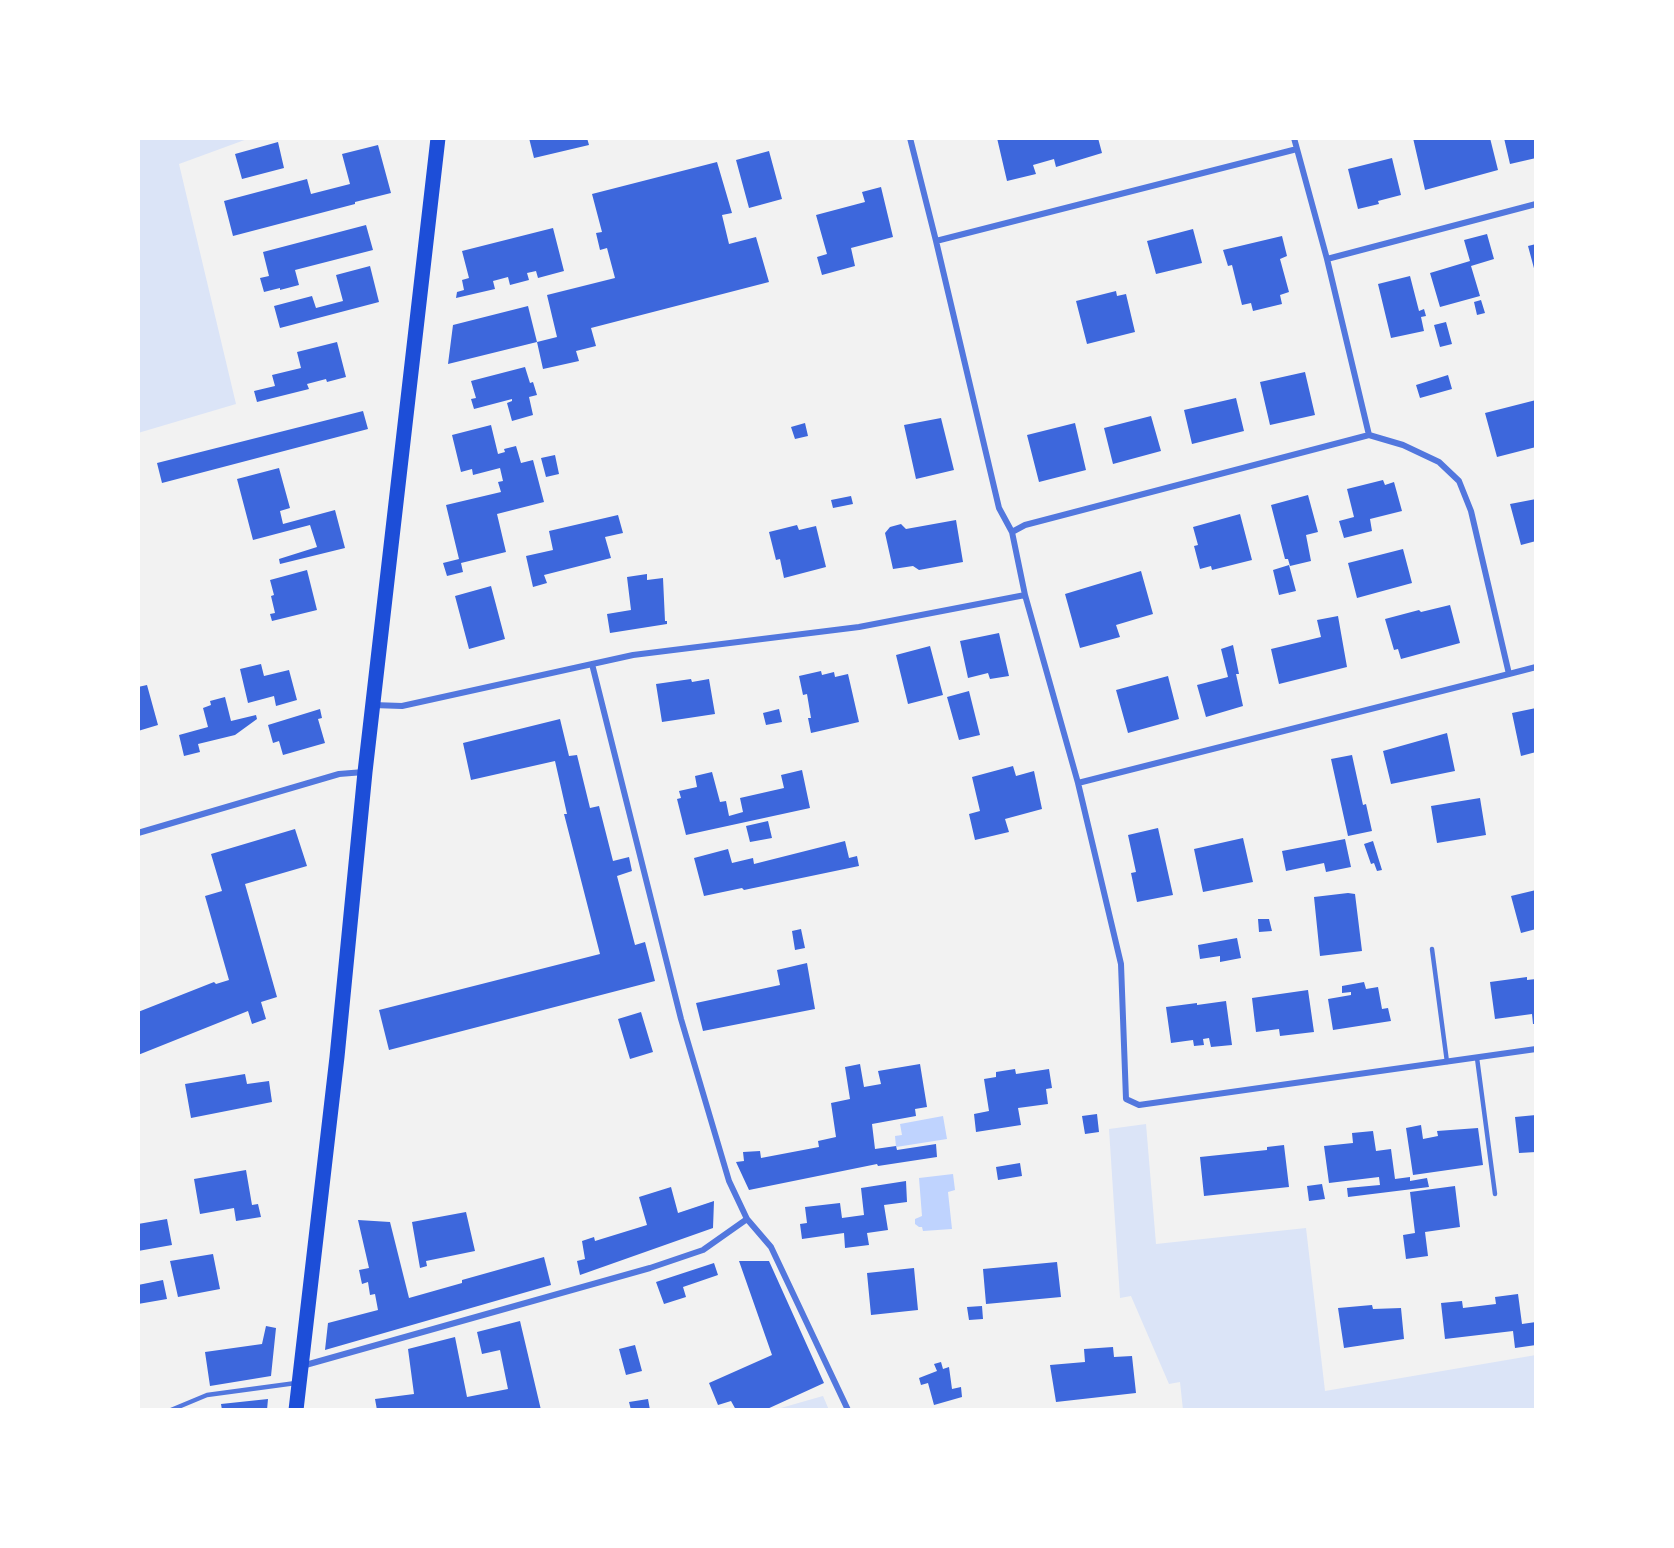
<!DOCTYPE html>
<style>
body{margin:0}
#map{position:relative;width:1674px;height:1548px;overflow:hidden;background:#f2f2f2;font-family:Arial,sans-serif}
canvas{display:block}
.frame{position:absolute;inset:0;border:140px solid #fff;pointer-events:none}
</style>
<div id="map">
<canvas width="1674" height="1548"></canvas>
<div class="frame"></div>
</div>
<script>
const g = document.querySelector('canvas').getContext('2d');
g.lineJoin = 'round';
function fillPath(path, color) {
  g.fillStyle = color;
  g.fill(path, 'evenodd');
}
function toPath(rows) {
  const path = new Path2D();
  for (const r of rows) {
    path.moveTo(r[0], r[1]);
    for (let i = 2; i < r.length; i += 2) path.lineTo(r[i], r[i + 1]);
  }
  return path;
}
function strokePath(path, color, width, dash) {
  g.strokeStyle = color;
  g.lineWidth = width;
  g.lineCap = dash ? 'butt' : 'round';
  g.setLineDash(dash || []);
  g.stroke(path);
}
fillPath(toPath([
 [138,138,250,138,179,164,236,404,138,433],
 [1146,1124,1156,1244,1306,1228,1325,1391,1536,1355,1536,1410,1183,1410,1180,1382,1169,1384,1131,1296,1120,1298,1109,1129],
 [823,1396,829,1410,774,1410]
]), '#dbe4f7');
fillPath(toPath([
 [943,1116,947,1139,896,1147,895,1136,902,1135,900,1124],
 [953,1174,955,1190,948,1192,952,1229,923,1231,922,1227,919,1227,915,1224,915,1219,922,1216,919,1178]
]), '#bfd3fe');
fillPath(toPath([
 [529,138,587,138,589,145,534,158],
 [997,138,1098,138,1102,153,1056,167,1054,159,1033,165,1036,174,1007,181],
 [1413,138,1490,138,1498,170,1425,190],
 [1504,138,1536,138,1536,158,1510,164],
 [278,142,284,168,242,179,235,154],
 [378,145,391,193,355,202,355,204,233,236,224,201,307,179,311,194,350,184,342,154],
 [769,151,782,199,749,208,736,160],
 [1392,158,1401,195,1378,201,1379,204,1358,209,1348,169],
 [717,162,732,213,722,215,729,244,756,237,769,282,591,328,596,346,576,351,579,361,543,369,537,342,557,337,547,295,615,278,607,248,600,250,596,233,602,232,592,194],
 [881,187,893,237,851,248,855,266,822,275,817,257,827,254,816,215,865,202,862,192],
 [366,225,373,250,295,270,299,285,280,290,280,288,264,292,260,278,269,276,263,252],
 [553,228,564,271,538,278,536,271,527,273,529,280,510,285,508,277,493,281,495,289,456,298,457,292,464,290,462,280,469,278,462,251],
 [1193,229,1202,263,1156,274,1147,241],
 [1487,234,1494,259,1471,266,1480,296,1440,307,1430,273,1470,261,1464,240],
 [1282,236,1287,256,1280,259,1289,292,1280,295,1282,304,1253,311,1251,303,1242,305,1232,265,1228,266,1223,250],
 [1536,244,1536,271,1535,272,1528,246],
 [370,266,379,302,280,328,274,306,312,296,316,308,343,301,336,275],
 [1410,276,1419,311,1424,309,1426,316,1421,317,1424,331,1391,338,1378,284],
 [1116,291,1117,296,1126,294,1135,332,1087,344,1076,301],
 [1481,300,1485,313,1477,315,1474,302],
 [528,306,537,342,448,364,453,325],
 [1446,322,1452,344,1440,347,1434,325],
 [337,342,346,377,327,382,326,379,307,384,309,389,257,402,254,391,275,386,272,375,301,368,297,352],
 [525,367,530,383,533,382,537,395,529,397,533,415,512,421,507,403,512,401,512,399,474,409,471,399,476,398,471,381],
 [1305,372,1315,415,1270,425,1260,382],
 [1448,375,1452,389,1420,398,1416,385],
 [1236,398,1244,431,1192,444,1184,410],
 [1536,400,1536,447,1497,457,1485,413],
 [363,411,368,429,162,483,157,463],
 [1151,416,1161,451,1113,464,1104,428],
 [941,418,954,470,916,479,904,425],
 [805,423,808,436,795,439,791,427],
 [1075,423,1086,470,1039,482,1027,435],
 [491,425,498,454,505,452,504,449,516,446,521,463,533,460,544,502,497,514,506,552,461,563,463,572,447,576,443,563,459,559,446,505,501,492,498,482,503,481,500,468,473,475,472,469,461,472,452,435],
 [555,455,559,474,546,477,541,458],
 [279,468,290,508,280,511,283,524,335,510,345,548,280,564,279,559,317,547,310,525,253,540,237,479],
 [1383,480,1385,485,1394,482,1402,511,1370,519,1372,531,1344,538,1339,521,1354,517,1347,489],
 [1308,495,1318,532,1306,535,1311,561,1290,566,1288,559,1285,559,1271,505],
 [851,496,853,504,833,508,831,500],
 [1536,499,1536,541,1521,545,1510,504],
 [1240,514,1252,560,1212,570,1211,566,1200,569,1194,546,1198,545,1193,527],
 [618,515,623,533,605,537,611,558,544,575,547,583,533,587,526,556,553,550,549,531],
 [956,520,963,562,919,570,913,566,893,569,885,533,890,527,901,524,906,529],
 [797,525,799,530,816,526,826,567,784,578,780,559,776,560,769,532],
 [1403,549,1412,583,1357,598,1348,563],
 [1289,565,1296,591,1279,595,1273,570],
 [307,570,317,610,272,621,270,614,275,613,271,596,274,595,270,580],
 [1141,571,1153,614,1116,625,1120,637,1080,648,1065,594],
 [647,574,647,580,663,578,665,621,667,621,667,624,610,633,607,614,631,610,627,577],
 [491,586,505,639,469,649,455,596],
 [1450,605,1460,643,1401,659,1398,649,1394,650,1385,619,1419,610,1421,612],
 [1338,616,1347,667,1279,684,1271,649,1321,637,1317,620],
 [999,633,1009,676,990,679,988,673,968,678,960,641],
 [1233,645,1239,674,1236,674,1243,706,1206,717,1197,685,1228,677,1221,649],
 [930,646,943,695,908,704,896,655],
 [261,664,264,676,289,670,297,700,276,706,274,696,248,703,240,669],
 [821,671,822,675,834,672,835,677,848,674,859,722,811,733,808,718,811,718,807,694,803,695,799,676],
 [1168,676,1179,719,1128,733,1116,690],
 [691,679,692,682,709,679,715,714,662,722,656,684],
 [147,685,158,725,138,731,138,687],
 [969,691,980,735,959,740,947,697],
 [225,697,231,721,256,715,257,719,235,735,198,744,200,752,184,756,179,735,208,727,203,708,211,705,210,701],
 [1536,708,1536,752,1521,756,1512,713],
 [320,709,322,718,318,719,325,743,283,755,279,741,273,743,268,725],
 [779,709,782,722,766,725,763,713],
 [560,719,569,756,577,755,590,808,599,806,613,861,629,857,632,871,617,876,635,945,645,942,655,981,389,1050,379,1010,600,954,564,814,567,814,555,761,471,780,463,743],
 [1447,733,1455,771,1391,784,1383,751],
 [1352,755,1363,805,1366,804,1372,831,1348,836,1331,759],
 [1013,766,1016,776,1034,771,1042,809,1005,819,1009,832,975,840,969,814,980,811,972,777],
 [802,770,810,808,686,835,677,799,681,798,679,791,697,787,695,776,712,772,720,802,726,801,729,816,743,812,740,798,784,788,781,775],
 [1480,798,1486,835,1437,843,1431,806],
 [768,821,772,838,750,842,746,826],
 [1158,828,1173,895,1137,902,1131,873,1136,872,1128,835],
 [295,829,307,866,245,884,277,997,261,1002,266,1019,252,1024,248,1011,138,1055,138,1012,214,982,216,984,229,980,205,896,222,891,211,854],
 [1243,838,1253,882,1203,892,1194,849],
 [1345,839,1351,867,1326,872,1324,863,1286,871,1282,851],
 [845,841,849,858,857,856,859,866,744,890,742,888,704,896,694,858,728,849,732,863,753,858,754,864],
 [1373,841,1382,870,1377,871,1374,863,1371,864,1364,844],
 [1536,890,1536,929,1521,933,1511,896],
 [1348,893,1355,894,1362,951,1320,956,1314,897],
 [1258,919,1269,919,1272,931,1259,932],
 [801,929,805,948,795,950,792,931],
 [1237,938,1241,958,1220,962,1220,956,1200,959,1198,945],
 [807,963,815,1009,703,1031,696,1003,780,985,777,970],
 [1527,977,1527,980,1536,979,1536,1024,1533,1024,1532,1014,1495,1019,1490,982],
 [1364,982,1366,989,1378,987,1382,1009,1388,1008,1391,1021,1333,1030,1328,999,1351,995,1351,992,1342,993,1342,986],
 [1308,990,1314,1032,1280,1036,1279,1029,1256,1032,1252,998],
 [1226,1001,1232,1045,1211,1047,1209,1038,1203,1039,1204,1045,1194,1046,1193,1040,1171,1043,1166,1007,1197,1003,1197,1005],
 [641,1012,653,1052,630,1059,618,1019],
 [860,1064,864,1087,881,1084,878,1071,920,1064,927,1107,915,1109,916,1116,872,1124,875,1149,896,1146,897,1150,936,1144,937,1157,878,1166,877,1164,749,1190,736,1162,744,1161,743,1152,760,1151,761,1158,819,1147,818,1141,836,1137,831,1103,850,1099,845,1067],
 [1015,1069,1016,1074,1049,1069,1052,1088,1046,1089,1048,1104,1018,1108,1021,1125,976,1132,974,1114,989,1111,984,1079,996,1077,996,1072],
 [245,1074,247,1084,269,1081,272,1102,191,1118,185,1084],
 [1097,1114,1099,1132,1085,1134,1082,1116],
 [1536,1115,1536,1152,1519,1153,1515,1117],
 [1421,1125,1423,1139,1438,1136,1437,1131,1478,1128,1483,1165,1413,1175,1406,1128],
 [1373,1131,1376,1151,1391,1149,1395,1179,1410,1177,1410,1181,1427,1178,1429,1187,1348,1197,1347,1188,1380,1185,1379,1177,1329,1183,1324,1146,1353,1143,1352,1133],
 [1284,1145,1289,1187,1204,1196,1200,1157,1267,1150,1267,1147],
 [1020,1163,1022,1176,998,1180,996,1167],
 [246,1170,252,1205,258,1204,261,1217,236,1221,234,1208,200,1214,194,1179],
 [906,1181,907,1202,884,1205,888,1230,867,1233,869,1245,845,1248,844,1233,802,1239,800,1224,807,1223,805,1207,840,1203,842,1218,864,1215,861,1188],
 [1322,1184,1325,1199,1309,1201,1307,1186],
 [1455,1186,1460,1227,1425,1232,1428,1256,1406,1259,1403,1235,1415,1233,1410,1192],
 [671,1187,678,1213,714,1201,713,1228,580,1275,577,1261,585,1259,582,1241,594,1237,595,1241,647,1225,639,1197],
 [466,1212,475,1251,426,1261,427,1266,420,1268,412,1222],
 [167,1219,172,1245,138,1251,138,1224],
 [358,1220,390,1222,409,1298,462,1283,462,1280,544,1257,551,1285,325,1350,328,1323,378,1310,375,1294,370,1295,368,1282,362,1284,359,1270,369,1268],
 [213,1254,220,1289,178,1297,170,1261],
 [739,1261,769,1261,824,1383,765,1410,736,1410,731,1401,718,1405,709,1383,772,1355],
 [1057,1262,1061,1297,986,1304,983,1269],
 [714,1263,718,1275,683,1287,686,1297,664,1304,656,1282],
 [914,1268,918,1310,871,1315,867,1273],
 [163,1280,167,1299,138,1304,138,1285],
 [1518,1294,1522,1324,1536,1322,1536,1345,1515,1348,1513,1331,1445,1339,1441,1303,1462,1301,1463,1308,1496,1304,1495,1297],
 [1372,1305,1373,1309,1401,1308,1404,1339,1344,1348,1338,1308],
 [982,1306,983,1319,969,1320,967,1307],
 [520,1321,541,1410,377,1410,375,1399,414,1394,408,1349,455,1337,467,1397,508,1389,500,1350,482,1354,477,1332],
 [266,1326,276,1328,271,1376,210,1386,205,1352,262,1344],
 [635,1345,642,1371,626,1375,619,1349],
 [1113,1347,1114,1357,1132,1356,1136,1393,1056,1402,1050,1365,1085,1362,1084,1349],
 [941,1362,943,1369,949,1367,952,1389,961,1387,962,1397,934,1405,928,1383,921,1385,919,1378,937,1371,934,1364],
 [268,1399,267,1410,222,1410,221,1404],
 [648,1399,650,1410,631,1410,629,1402]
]), '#3d67dc');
strokePath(toPath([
 [1432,949,1447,1062],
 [1477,1058,1495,1194],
 [171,1410,207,1395,296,1383]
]), '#5277de', 4.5);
strokePath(toPath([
 [910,138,936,241],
 [1294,138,1297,149],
 [1327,259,1369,435],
 [1012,532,999,508,936,241,1297,149,1327,259,1536,204],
 [1025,595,1078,783,1509,674],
 [592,664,681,1019,729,1181,747,1219,771,1247,848,1410],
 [373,705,402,706,633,655,859,627,1025,595,1012,532,1025,525,1369,435,1403,445,1439,462,1459,481,1471,511,1509,674,1536,667],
 [1078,783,1121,964,1126,1099,1139,1105,1536,1049],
 [138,833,339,774,364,772],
 [302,1366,650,1268,703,1250,747,1219]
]), '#5277de', 6);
strokePath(toPath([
 [296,1410,337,1057,365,772,438,138]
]), '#1d4ed8', 15);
</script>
